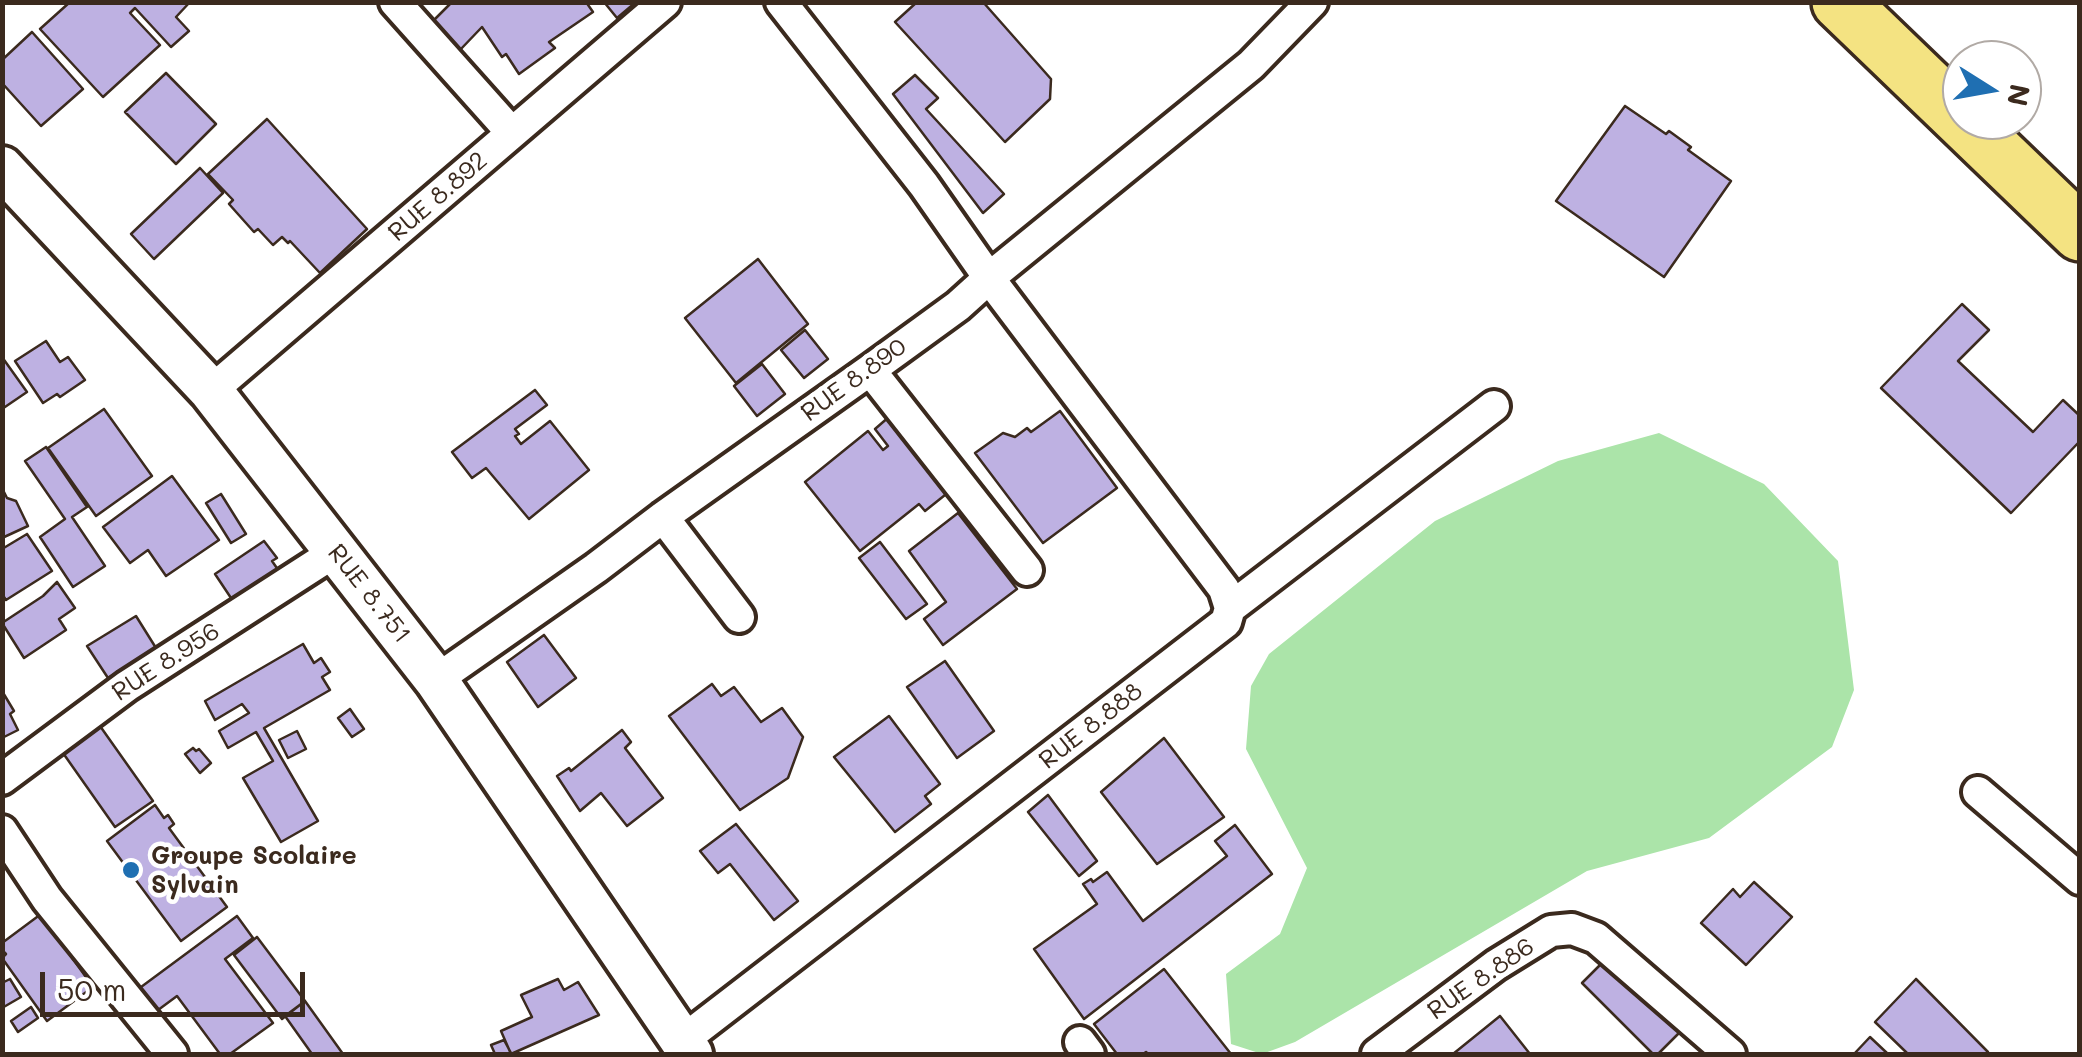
<!DOCTYPE html>
<style>
body{margin:0}
#map{position:relative;width:2082px;height:1057px;overflow:hidden;background:#fff;font-family:Mali,sans-serif}
canvas{display:block}
.frame{position:absolute;inset:0;border:5px solid #3b2a1e;pointer-events:none}
.north{position:absolute;left:1942px;top:40px;width:100px;height:100px;box-sizing:border-box;background:#fff;border:2px solid #b1aaa5;border-radius:50%;rotate:101deg;font-size:28px;font-weight:700;line-height:40px;text-align:center;color:#3b2a1e}
.north::after{content:'';display:block;margin:auto;width:35px;height:45px;background:#1f6fb2;clip-path:polygon(50% 0,100% 100%,50% 72%,0 100%)}
.scale{position:absolute;left:40px;top:972px;width:265px;height:45px;box-sizing:border-box;border:5px solid #3b2a1e;border-top:0;padding-left:12px;font-size:30px;line-height:35px;white-space:nowrap;color:#3b2a1e;-webkit-text-stroke:8px #fff;paint-order:stroke}
</style>
<div id="map">
<canvas width="2082" height="1057"></canvas>
<div class="frame"></div>
<div class="north">N</div>
<div class="scale">50 m</div>
</div>
<script>
const g = document.querySelector('canvas').getContext('2d');
g.lineJoin = 'round';
function fillPath(path, color) {
  g.fillStyle = color;
  g.fill(path, 'evenodd');
}
function toPath(rows) {
  const path = new Path2D();
  for (const r of rows) {
    path.moveTo(r[0], r[1]);
    for (let i = 2; i < r.length; i += 2) path.lineTo(r[i], r[i + 1]);
  }
  return path;
}
function strokePath(path, color, width, dash) {
  g.strokeStyle = color;
  g.lineWidth = width;
  g.lineCap = dash ? 'butt' : 'round';
  g.setLineDash(dash || []);
  g.stroke(path);
}
function drawText(font, color, halo, rows, align = 'center') {
  g.font = font + ' Mali,sans-serif';
  g.lineWidth = 9;
  g.setLineDash([]);
  g.textBaseline = 'middle';
  g.strokeStyle = halo;
  g.fillStyle = color;
  for (const [text, x, y, turn = 0] of rows) {
    g.save();
    g.translate(x, y);
    g.rotate((+turn || 0) * Math.PI / 180);
    g.textAlign = isNaN(turn) ? turn : align;
    if (halo) g.strokeText(text, 0, 0);
    g.fillText(text, 0, 0);
    g.restore();
  }
}
fillPath(toPath([
 [1659,433,1764,484,1838,561,1854,690,1832,747,1709,838,1587,871,1295,1042,1262,1054,1231,1044,1226,974,1280,934,1307,868,1246,749,1251,686,1269,654,1435,521,1558,461]
]), '#abe4a9');
const building = toPath([
 [70,2,190,2,176,17,189,31,171,47,135,8,130,13,160,45,103,97,40,29,70,2],
 [452,2,586,2,593,12,549,42,555,48,519,74,506,54,502,57,482,27,460,50,433,21,452,2],
 [604,2,636,2,617,18,604,2],
 [917,2,983,2,1051,79,1050,99,1005,142,895,22,917,2],
 [32,32,83,89,41,126,2,83,2,60,32,32],
 [166,73,216,124,176,164,125,112,166,73],
 [915,75,938,98,926,109,1004,194,983,213,893,94,915,75],
 [1625,106,1666,134,1669,131,1691,147,1688,150,1731,181,1664,277,1556,201,1625,106],
 [267,119,367,229,320,273,290,241,288,243,282,237,273,245,258,229,254,232,229,204,233,200,208,174,267,119],
 [200,168,223,193,154,259,131,234,200,168],
 [758,259,808,324,736,383,685,318,758,259],
 [1962,304,1989,330,1958,361,2033,432,2063,400,2080,416,2080,441,2011,513,1881,388,1962,304],
 [805,330,828,359,804,378,781,350,805,330],
 [46,341,60,362,68,357,85,380,60,397,57,394,43,403,15,361,46,341],
 [2,357,27,392,2,409,2,357],
 [762,364,785,394,757,416,734,386,762,364],
 [535,390,547,405,515,429,519,434,515,436,521,444,550,421,589,470,529,519,486,468,472,478,452,452,535,390],
 [104,409,152,476,96,516,48,448,104,409],
 [1060,411,1117,488,1043,543,975,453,1003,433,1015,437,1027,428,1031,432,1060,411],
 [890,416,950,491,925,511,919,504,860,551,805,482,868,431,883,450,888,446,875,429,890,416],
 [46,447,87,507,72,517,105,566,73,587,40,537,65,519,25,461,46,447],
 [172,476,219,540,166,576,148,550,130,563,103,527,172,476],
 [2,488,7,498,16,501,28,526,2,538,2,488],
 [221,494,246,534,231,543,206,503,221,494],
 [958,513,1017,589,943,645,924,619,946,602,909,551,958,513],
 [27,534,52,571,6,600,2,594,2,549,27,534],
 [264,541,277,558,272,561,281,574,235,604,215,574,264,541],
 [880,542,927,604,906,619,859,558,880,542],
 [57,582,75,608,59,619,66,630,24,658,2,623,43,596,57,582],
 [136,616,156,648,108,678,87,646,136,616],
 [544,635,576,678,538,707,507,662,544,635],
 [303,644,314,663,321,658,330,672,322,677,330,690,264,728,318,821,281,842,243,778,273,761,256,732,228,748,219,731,249,713,242,704,215,720,205,701,303,644],
 [945,661,994,731,957,758,907,687,945,661],
 [712,684,721,696,734,687,761,722,782,708,803,737,788,778,740,810,669,716,712,684],
 [2,691,14,711,10,714,18,730,2,738,2,691],
 [350,709,364,729,352,737,338,718,350,709],
 [889,716,940,784,925,796,931,804,895,832,834,757,889,716],
 [100,726,153,801,115,827,63,753,100,726],
 [622,730,631,742,625,748,663,798,627,826,601,793,580,811,557,776,569,768,571,771,622,730],
 [297,731,306,749,288,758,279,740,297,731],
 [1164,738,1224,817,1157,864,1101,792,1164,738],
 [193,748,196,751,199,749,211,763,200,773,185,754,193,748],
 [1048,795,1097,861,1079,876,1028,812,1048,795],
 [155,805,164,818,168,815,174,824,169,828,227,907,181,941,107,841,155,805],
 [736,824,798,901,774,920,730,864,718,873,700,851,736,824],
 [1235,825,1272,874,1084,1019,1034,949,1097,904,1083,884,1091,879,1093,882,1107,872,1143,921,1227,856,1215,841,1235,825],
 [1754,882,1792,917,1746,965,1701,923,1733,889,1740,897,1754,882],
 [41,914,93,987,47,1021,2,958,6,954,2,950,2,943,41,914],
 [237,916,253,938,225,959,273,1023,230,1054,220,1054,177,996,154,1013,137,990,237,916],
 [257,937,305,1001,282,1019,234,955,257,937],
 [1607,958,1680,1032,1658,1054,1653,1054,1582,983,1607,958],
 [1164,969,1231,1054,1148,1054,1146,1052,1143,1054,1117,1054,1094,1024,1164,969],
 [10,979,21,997,2,1008,2,983,10,979],
 [558,979,564,990,578,982,599,1015,511,1054,501,1031,532,1017,521,995,558,979],
 [1916,979,1988,1052,1986,1054,1908,1054,1875,1022,1916,979],
 [305,1001,343,1054,312,1054,285,1016,305,1001],
 [31,1007,38,1018,18,1032,11,1021,31,1007],
 [1500,1016,1530,1054,1453,1054,1500,1016],
 [1870,1037,1888,1054,1854,1054,1870,1037],
 [504,1040,511,1053,495,1054,491,1045,504,1040]
]);
fillPath(building, '#beb1e2');
strokePath(building, '#3b2a1e', 2.5);
const street = toPath([
 [395,2,512,133],
 [870,370,1027,570],
 [211,391,665,2],
 [663,517,739,617],
 [1230,608,1224,589,989,278,1251,65,1312,2],
 [436,680,596,568,663,517,870,370,958,306,989,278,924,185,781,2],
 [2,779,127,686,335,552],
 [1978,792,2080,879],
 [2,831,47,899,172,1054],
 [682,1041,1226,622,1230,608,1494,406],
 [1080,1042,1089,1054],
 [1377,1054,1496,965,1551,931,1572,929,1596,938,1730,1054]
]);
const secondary = toPath([
 [2,168,211,391,436,680,691,1054]
]);
const highway = toPath([
 [1840,2,2080,233]
]);
strokePath(street, '#3b2a1e', 38);
strokePath(secondary, '#3b2a1e', 50);
strokePath(highway, '#3b2a1e', 62);
strokePath(street, '#fff', 30);
strokePath(secondary, '#fff', 42);
strokePath(highway, '#f4e382', 55);
for (const [x, y, r, color] of [
 [131,870,10,"#1f6fb2"]
]) {
  const dot = new Path2D();
  dot.arc(x, y, r, 0, 2 * Math.PI);
  g.fillStyle = color;
  g.fill(dot);
  strokePath(dot, '#fff', 4);
}
drawText('25px', '#3b2a1e', '#fff', [
 ["RUE 8.892",438,197,-41],
 ["RUE 8.890",854,380,-36],
 ["RUE 8.751",369,594,52],
 ["RUE 8.956",166,662,-33],
 ["RUE 8.888",1091,726,-38],
 ["RUE 8.886",1481,979,-35]
]);
drawText('bold 25px', '#3b2a1e', '#fff', [
 ["Groupe Scolaire",151,856],
 ["Sylvain",151,885]
], 'left');
</script>
